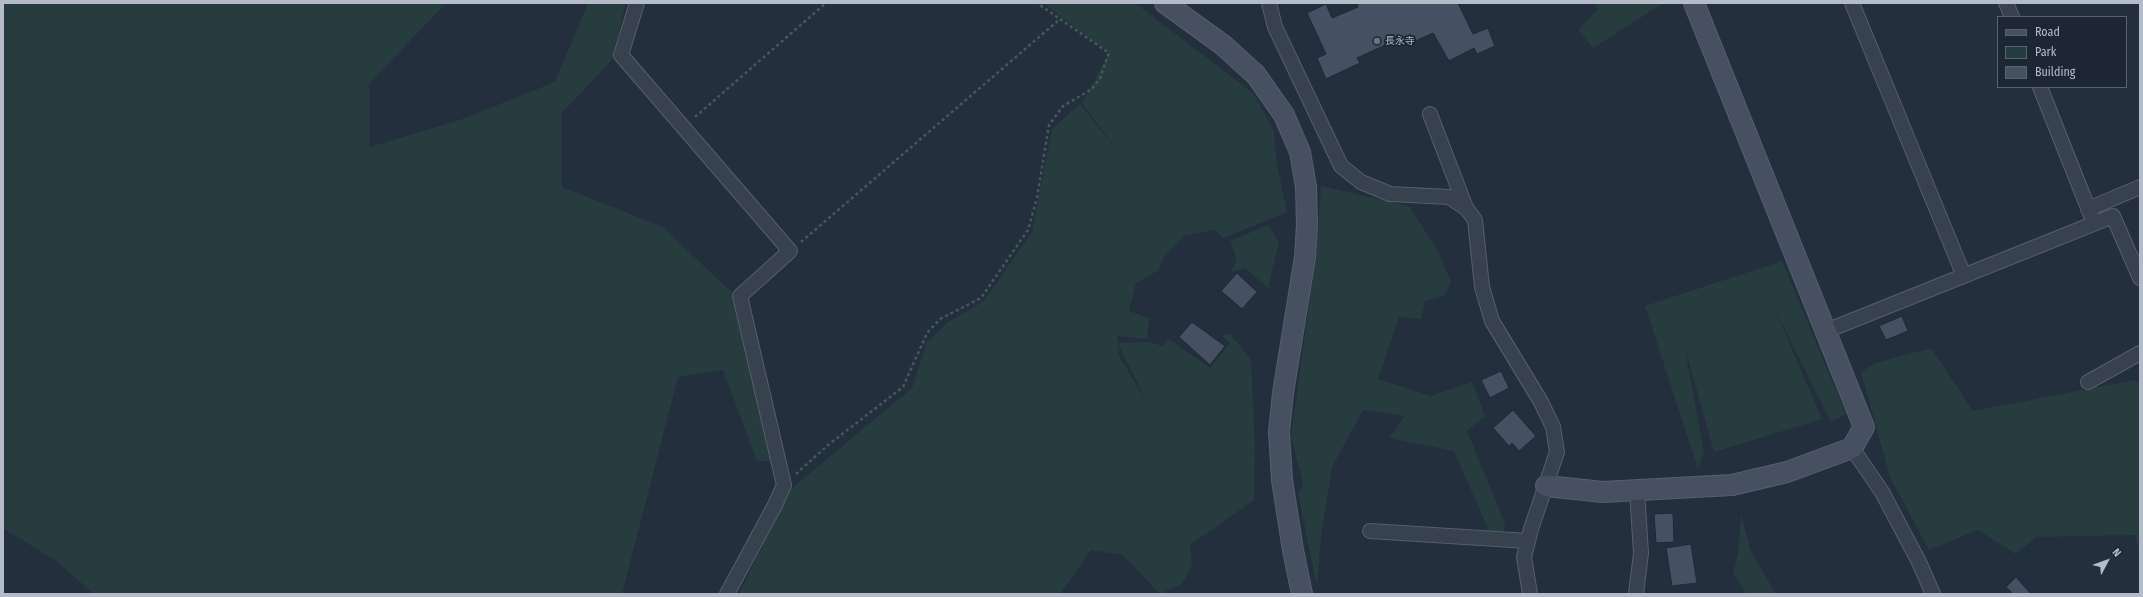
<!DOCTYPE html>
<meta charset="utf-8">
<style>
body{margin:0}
#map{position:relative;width:2143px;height:597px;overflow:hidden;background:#242f3e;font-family:"Fira Sans Condensed",sans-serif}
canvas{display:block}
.frame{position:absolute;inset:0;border:4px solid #b4bcc9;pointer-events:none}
.legend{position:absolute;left:1997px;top:16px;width:130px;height:72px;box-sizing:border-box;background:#1d2633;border:1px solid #59626f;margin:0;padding:5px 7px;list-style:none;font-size:12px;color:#b4bcc9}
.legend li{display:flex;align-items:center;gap:8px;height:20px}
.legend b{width:20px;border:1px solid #59626f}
.north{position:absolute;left:2087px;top:541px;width:40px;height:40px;-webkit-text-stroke:3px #1d2633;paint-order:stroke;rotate:49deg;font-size:11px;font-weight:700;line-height:16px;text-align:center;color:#b4bcc9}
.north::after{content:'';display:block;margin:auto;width:14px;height:18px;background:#b4bcc9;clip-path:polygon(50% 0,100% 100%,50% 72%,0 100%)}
</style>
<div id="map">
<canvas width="2143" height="597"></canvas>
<div class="frame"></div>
<ul class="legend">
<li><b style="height:5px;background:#465061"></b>Road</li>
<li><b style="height:11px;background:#263c3f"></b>Park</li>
<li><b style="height:11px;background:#455162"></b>Building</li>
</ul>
<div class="north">N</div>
</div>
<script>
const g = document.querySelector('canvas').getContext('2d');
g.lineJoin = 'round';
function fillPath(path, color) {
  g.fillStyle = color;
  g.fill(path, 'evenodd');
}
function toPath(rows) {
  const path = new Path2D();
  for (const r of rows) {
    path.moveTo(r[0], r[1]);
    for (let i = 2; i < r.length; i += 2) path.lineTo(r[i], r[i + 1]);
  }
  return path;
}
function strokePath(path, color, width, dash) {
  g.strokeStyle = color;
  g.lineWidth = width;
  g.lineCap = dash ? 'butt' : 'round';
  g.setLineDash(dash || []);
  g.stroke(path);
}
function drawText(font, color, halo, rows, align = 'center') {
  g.font = font + ' "Fira Sans Condensed","Noto Sans JP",sans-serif';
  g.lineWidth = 3.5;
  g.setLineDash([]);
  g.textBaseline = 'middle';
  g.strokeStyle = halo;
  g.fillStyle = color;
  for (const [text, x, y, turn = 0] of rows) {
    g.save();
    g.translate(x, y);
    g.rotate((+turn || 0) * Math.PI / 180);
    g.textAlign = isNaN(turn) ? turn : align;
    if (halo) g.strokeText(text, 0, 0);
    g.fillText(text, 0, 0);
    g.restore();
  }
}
fillPath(toPath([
 [3,3,446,3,369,84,370,147,460,120,555,82,588,3,626,3,612,60,561,114,562,187,663,227,731,292,772,461,757,461,723,370,678,377,622,594,94,594,56,561,3,528],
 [1043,3,1135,3,1253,93,1274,131,1276,159,1287,212,1223,238,1215,230,1185,235,1164,256,1159,270,1136,283,1129,311,1149,318,1147,339,1117,336,1118,343,1150,342,1162,346,1169,339,1210,368,1230,343,1221,335,1230,334,1251,360,1255,448,1251,448,1255,449,1254,500,1190,545,1192,566,1182,584,1160,594,1123,555,1091,550,1060,594,739,594,790,490,912,388,927,342,947,323,984,301,1032,232,1052,129,1080,104,1122,157,1082,103,1109,53],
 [1118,344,1147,402,1119,356],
 [1593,3,1662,3,1662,4,1593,48,1578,30,1598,9],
 [1321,186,1409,206,1437,249,1451,282,1445,296,1425,301,1421,319,1399,317,1378,379,1431,396,1472,382,1485,416,1467,431,1505,524,1503,533,1489,531,1454,451,1389,438,1405,416,1363,410,1332,467,1321,537,1317,586,1298,494,1303,483,1291,437,1317,245],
 [1268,225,1279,242,1268,288,1245,268,1231,272,1237,259,1230,241],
 [1782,261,1846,414,1831,422,1775,310,1822,419,1714,452,1684,344,1704,452,1698,469,1645,306],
 [1931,348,1973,411,2135,380,2140,384,2140,556,2135,535,2036,537,2016,554,1978,530,1929,550,1890,477,1861,372,1875,363],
 [1741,514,1751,552,1776,594,1747,594,1733,573,1738,553]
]), '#263c3f');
const building = toPath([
 [1357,3,1458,3,1473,34,1488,28,1495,46,1477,54,1474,48,1449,61,1433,33,1407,45,1403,37,1357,58,1360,63,1326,79,1317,58,1326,54,1307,13,1326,4,1332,18,1358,7,1357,3],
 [1237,273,1257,292,1242,309,1221,291,1237,273],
 [1902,316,1908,331,1886,340,1879,326,1902,316],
 [1192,322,1225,346,1210,365,1179,337,1192,322],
 [1501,371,1509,388,1490,398,1481,380,1501,371],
 [1513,410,1536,436,1519,451,1512,443,1509,446,1493,428,1513,410],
 [1673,513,1674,542,1656,543,1654,514,1673,513],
 [1691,544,1697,583,1672,586,1666,548,1691,544],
 [2016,577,2031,594,2013,594,2006,587,2016,577]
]);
fillPath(building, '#455162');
strokePath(building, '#1f2835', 1);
const street = toPath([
 [637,3,621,55,790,251,740,296,784,485,775,505,727,594],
 [1269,3,1275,27,1341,166,1361,182,1390,194,1449,197,1466,208,1475,220,1482,287,1492,321,1541,402,1553,427,1557,452,1531,529,1524,557,1530,594],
 [1852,3,1964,276],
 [2006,3,2012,17],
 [2040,87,2094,223],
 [1430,114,1466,208],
 [2088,209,2140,187],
 [1826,331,2113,216,2140,278],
 [2088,382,2140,353],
 [1852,448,1882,492,1919,562,1933,594],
 [1370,531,1528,541],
 [1636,594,1641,553,1637,490]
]);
const secondary = toPath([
 [1165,3,1223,45,1256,75,1284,115,1300,152,1306,187,1307,225,1305,257,1283,393,1279,432,1282,480,1293,550,1302,594],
 [1546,486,1603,492,1732,485,1787,472,1852,448,1864,427,1694,3]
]);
strokePath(street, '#565f6c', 16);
strokePath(secondary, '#565f6c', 22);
strokePath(toPath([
 [695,117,826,3],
 [801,242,1060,19],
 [796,474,828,445,903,387,927,333,940,319,981,298,1028,230,1037,198,1049,125,1063,106,1092,89,1100,78,1109,53,1037,3]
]), '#44595c', 2.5, [3, 3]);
strokePath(street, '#38414e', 14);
strokePath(secondary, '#465061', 20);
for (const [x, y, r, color] of [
 [1377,41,4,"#6b7280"]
]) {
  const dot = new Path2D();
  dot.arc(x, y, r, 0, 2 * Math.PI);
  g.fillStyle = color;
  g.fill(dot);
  strokePath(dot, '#1d2633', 1.5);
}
drawText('10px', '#b4bcc9', '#1d2633', [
 ["長永寺",1385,41]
], 'left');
</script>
